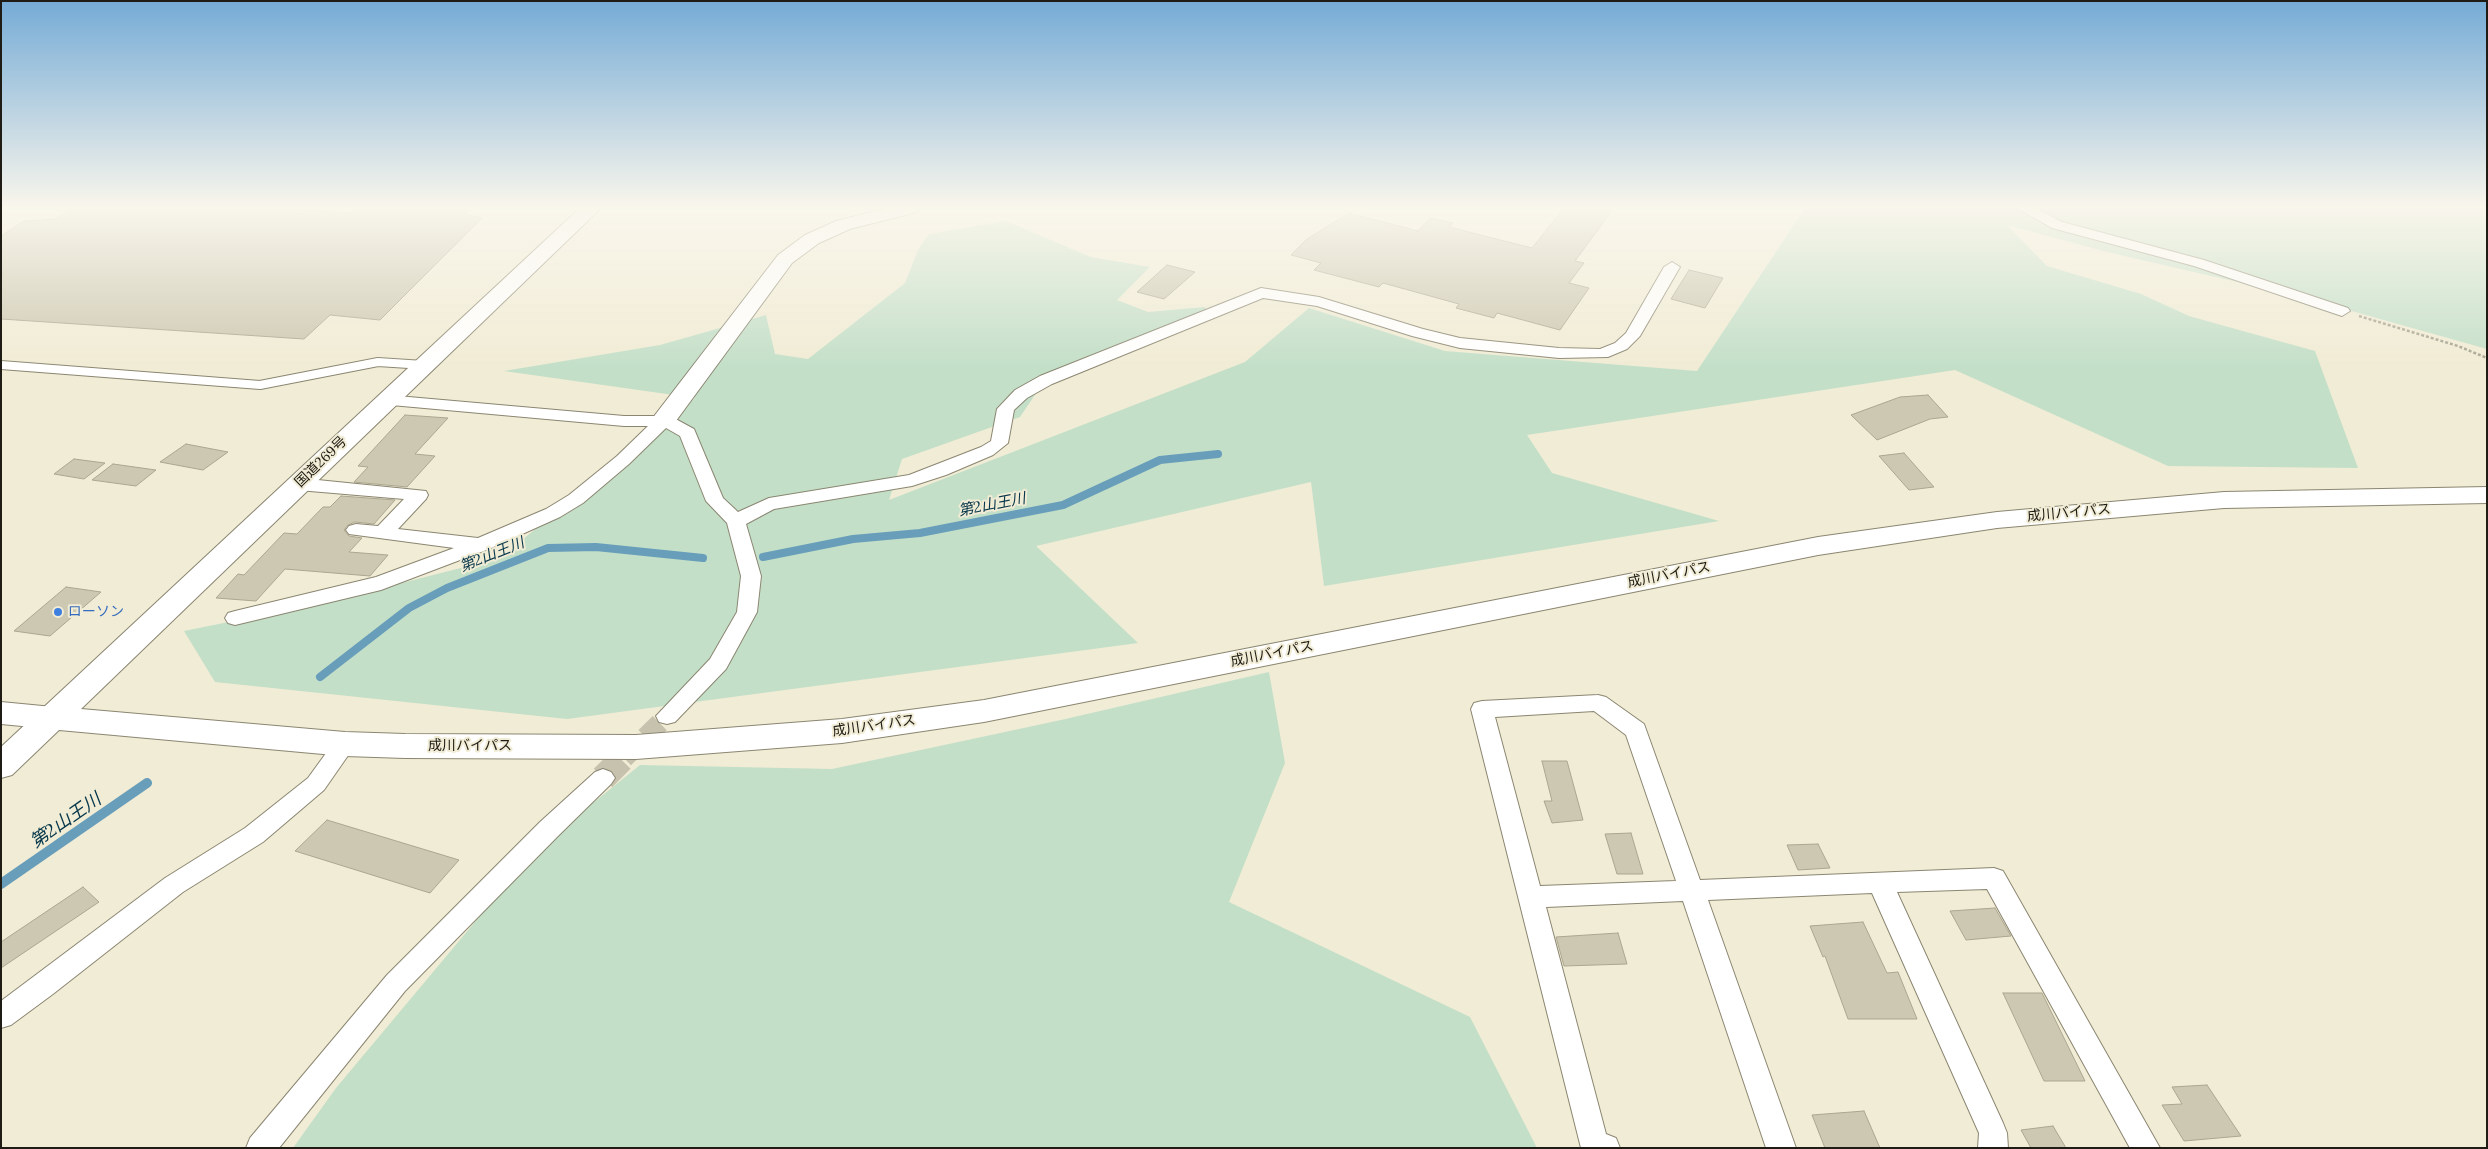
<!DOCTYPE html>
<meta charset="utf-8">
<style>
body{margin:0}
#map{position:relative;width:2488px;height:1149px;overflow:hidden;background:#f1ecd5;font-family:Lora,serif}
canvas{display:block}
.frame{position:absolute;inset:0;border:2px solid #1e1c14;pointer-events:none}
</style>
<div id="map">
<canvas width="2488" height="1149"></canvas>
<div class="frame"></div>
</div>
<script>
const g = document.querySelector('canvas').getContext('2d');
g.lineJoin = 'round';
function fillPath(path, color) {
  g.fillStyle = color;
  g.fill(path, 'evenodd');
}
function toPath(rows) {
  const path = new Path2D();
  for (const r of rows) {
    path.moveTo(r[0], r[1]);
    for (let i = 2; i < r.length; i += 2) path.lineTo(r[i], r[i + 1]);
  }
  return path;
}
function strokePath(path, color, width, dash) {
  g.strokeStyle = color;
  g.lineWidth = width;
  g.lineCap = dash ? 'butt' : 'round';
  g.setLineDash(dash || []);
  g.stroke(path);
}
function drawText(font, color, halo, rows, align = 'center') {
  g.font = font + ' Lora,"Noto Sans JP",serif';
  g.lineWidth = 4;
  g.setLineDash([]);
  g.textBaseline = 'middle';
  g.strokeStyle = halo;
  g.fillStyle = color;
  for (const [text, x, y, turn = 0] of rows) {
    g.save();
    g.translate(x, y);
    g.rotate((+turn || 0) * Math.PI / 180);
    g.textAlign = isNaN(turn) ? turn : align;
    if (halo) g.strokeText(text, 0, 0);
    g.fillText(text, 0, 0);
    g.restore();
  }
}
fillPath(toPath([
 [1805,208,2487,208,2487,349,2298,296,2107,252,2007,225,2047,266,2141,294,2189,316,2315,351,2358,468,2168,466,1955,370,1527,435,1552,473,1719,521,1324,586,1311,482,1036,546,1138,643,567,719,215,682,184,631,323,603,500,558,695,398,504,371,660,345,766,315,775,354,808,359,905,283,918,250,929,234,1006,221,1091,257,1150,267,1117,300,1148,312,1205,307,1207,315,1041,386,1020,417,902,459,889,500,1245,362,1309,308,1445,351,1697,371],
 [1269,672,1285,763,1229,902,1470,1017,1537,1148,293,1148,336,1088,536,849,640,765,832,769,1061,720]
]), '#c3dfc8');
strokePath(toPath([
 [763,557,853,539,920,533,1063,505,1160,460,1218,454],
 [320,677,409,608,447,588,548,548,596,547,703,558]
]), '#689eba', 8);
strokePath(toPath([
 [1,884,147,783]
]), '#689eba', 10);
const building = toPath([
 [72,208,280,208,351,213,357,208,471,208,465,214,482,218,380,320,330,315,304,339,1,319,1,236,24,221,56,219,72,208],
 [1564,208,1614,208,1575,261,1584,263,1569,283,1589,288,1560,330,1497,313,1494,318,1456,308,1459,304,1383,283,1379,287,1314,270,1321,263,1291,255,1307,239,1349,213,1418,231,1430,218,1453,223,1449,227,1532,248,1564,208],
 [1167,265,1195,272,1164,299,1137,292,1167,265],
 [1689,270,1723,278,1705,308,1671,299,1689,270],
 [1928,395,1948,417,1930,419,1877,440,1851,415,1900,397,1928,395],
 [405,415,448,418,415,454,435,456,407,487,354,482,368,467,358,466,405,415],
 [186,444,228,452,203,470,160,462,186,444],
 [1904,453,1934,487,1909,490,1879,456,1904,453],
 [74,459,105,463,84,479,54,474,74,459],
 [113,464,156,470,136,486,92,480,113,464],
 [341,496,395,500,374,524,355,522,348,525,344,530,349,536,362,538,349,552,388,555,370,576,285,569,256,601,216,598,238,574,244,575,284,533,297,534,323,507,330,507,341,496],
 [66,587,101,592,50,636,14,631,66,587],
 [1542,761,1567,761,1583,820,1552,823,1544,801,1552,801,1542,761],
 [327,820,459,860,430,893,295,851,327,820],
 [1631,833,1643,874,1617,874,1605,834,1631,833],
 [1818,844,1830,868,1798,870,1787,845,1818,844],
 [83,887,99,902,1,968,1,942,83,887],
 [1995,908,2011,936,1966,940,1950,911,1995,908],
 [1863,922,1887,973,1898,972,1917,1019,1848,1019,1825,956,1823,957,1810,926,1863,922],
 [1618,933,1627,964,1564,966,1556,937,1618,933],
 [2003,993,2042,993,2085,1081,2044,1081,2003,993],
 [2207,1085,2241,1136,2184,1141,2162,1105,2182,1104,2172,1087,2207,1085],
 [1864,1111,1880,1148,1825,1148,1812,1115,1864,1111],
 [2053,1126,2066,1148,2031,1148,2021,1130,2053,1126]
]);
fillPath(building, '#cdc8b1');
strokePath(building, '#aba690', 1);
strokePath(toPath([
 [624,758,667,716]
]), '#c7c2ae', 20, [20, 10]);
strokePath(toPath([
 [603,778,625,756]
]), '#c7c2ae', 26, [26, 13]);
const lane = toPath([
 [1,365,260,385,378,362,424,365]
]);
const street = toPath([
 [2017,208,2035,208,2062,222,2204,260,2348,308,2350,311,2342,316,2336,314,2194,266,2052,228,2017,208],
 [1672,262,1680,267,1640,336,1627,349,1608,357,1559,358,1460,348,1412,336,1317,306,1263,298,1052,384,1027,398,1014,410,1008,443,993,455,946,475,912,486,774,509,746,524,761,576,757,612,726,669,675,722,667,724,659,722,656,716,710,659,737,612,741,576,727,523,706,501,680,436,666,428,629,464,583,503,560,517,489,549,381,590,235,625,228,623,225,618,228,613,235,611,376,577,454,548,349,534,346,530,349,526,356,524,378,526,404,499,298,490,291,488,289,484,291,480,298,478,426,491,428,495,426,499,398,529,478,538,546,509,569,495,617,456,648,426,624,426,380,404,377,400,380,396,386,395,624,416,670,416,694,429,723,498,738,512,769,498,909,475,981,447,991,441,997,409,1015,390,1040,376,1256,290,1261,288,1319,297,1423,329,1460,338,1559,348,1600,349,1615,343,1626,333,1664,267,1672,262],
 [1598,695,1606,697,1644,724,1700,880,1994,868,2003,871,2160,1148,2130,1148,1987,889,1897,892,2003,1123,2007,1133,2008,1148,1978,1148,1979,1133,1872,893,1708,900,1796,1148,1766,1148,1683,901,1546,907,1606,1134,1616,1138,1620,1148,1581,1148,1471,709,1474,703,1482,701,1598,695],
 [1594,711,1626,735,1676,881,1540,886,1495,717,1594,711],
 [345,735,353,738,356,744,324,790,263,842,183,892,53,994,11,1025,1,1028,1,1001,165,878,245,828,308,778,337,738,345,735],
 [603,769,611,772,615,778,611,784,558,836,405,991,279,1148,246,1148,250,1138,387,975,540,822,595,772,603,769]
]);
const secondary = toPath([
 [887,208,920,208,917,212,850,229,819,243,792,263,673,425,664,427,655,425,652,420,655,415,778,255,805,235,836,221,887,208],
 [1,702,53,707,64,710,68,718,64,726,53,729,1,724,1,702]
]);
const highway = toPath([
 [580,208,601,208,81,709,345,732,405,734,636,735,842,719,984,700,1818,537,1997,512,2224,492,2487,487,2487,503,2224,508,1997,528,1818,555,984,722,842,743,636,759,405,758,345,756,59,730,12,775,1,778,1,747,580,208]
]);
strokePath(lane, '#8b8671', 10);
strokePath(street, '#8b8671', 2);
strokePath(secondary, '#8b8671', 2);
strokePath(highway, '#8b8671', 2);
strokePath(toPath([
 [2359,316,2458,346,2487,358]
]), '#a9a593', 2.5, [3, 2]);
strokePath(lane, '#fff', 8);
fillPath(street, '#fff');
fillPath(secondary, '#fff');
fillPath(highway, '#fff');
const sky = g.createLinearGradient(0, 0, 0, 369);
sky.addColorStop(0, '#75abd6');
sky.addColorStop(0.56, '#f9f6ec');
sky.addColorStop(1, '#f9f6ec00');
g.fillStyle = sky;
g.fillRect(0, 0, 2488, 369);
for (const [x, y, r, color] of [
 [58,612,5,"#3f7fe0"]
]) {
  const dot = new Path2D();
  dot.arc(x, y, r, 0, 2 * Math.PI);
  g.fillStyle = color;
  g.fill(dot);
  strokePath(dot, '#f1ecd5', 2);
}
drawText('14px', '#1e1c14', '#f1ecd5', [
 ["国道269号",321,462,-44],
 ["成川バイパス",2069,513,-5],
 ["成川バイパス",1669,575,-11],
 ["成川バイパス",1272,654,-11],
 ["成川バイパス",874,726,-8],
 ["成川バイパス",470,746]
]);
drawText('14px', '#366cbe', '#f1ecd5', [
 ["ローソン",68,612]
], 'left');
drawText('italic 15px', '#05364a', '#f1ecd5', [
 ["第2山王川",992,505,-11],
 ["第2山王川",492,555,-22]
]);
drawText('italic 18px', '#05364a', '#f1ecd5', [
 ["第2山王川",66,821,-35]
]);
</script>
